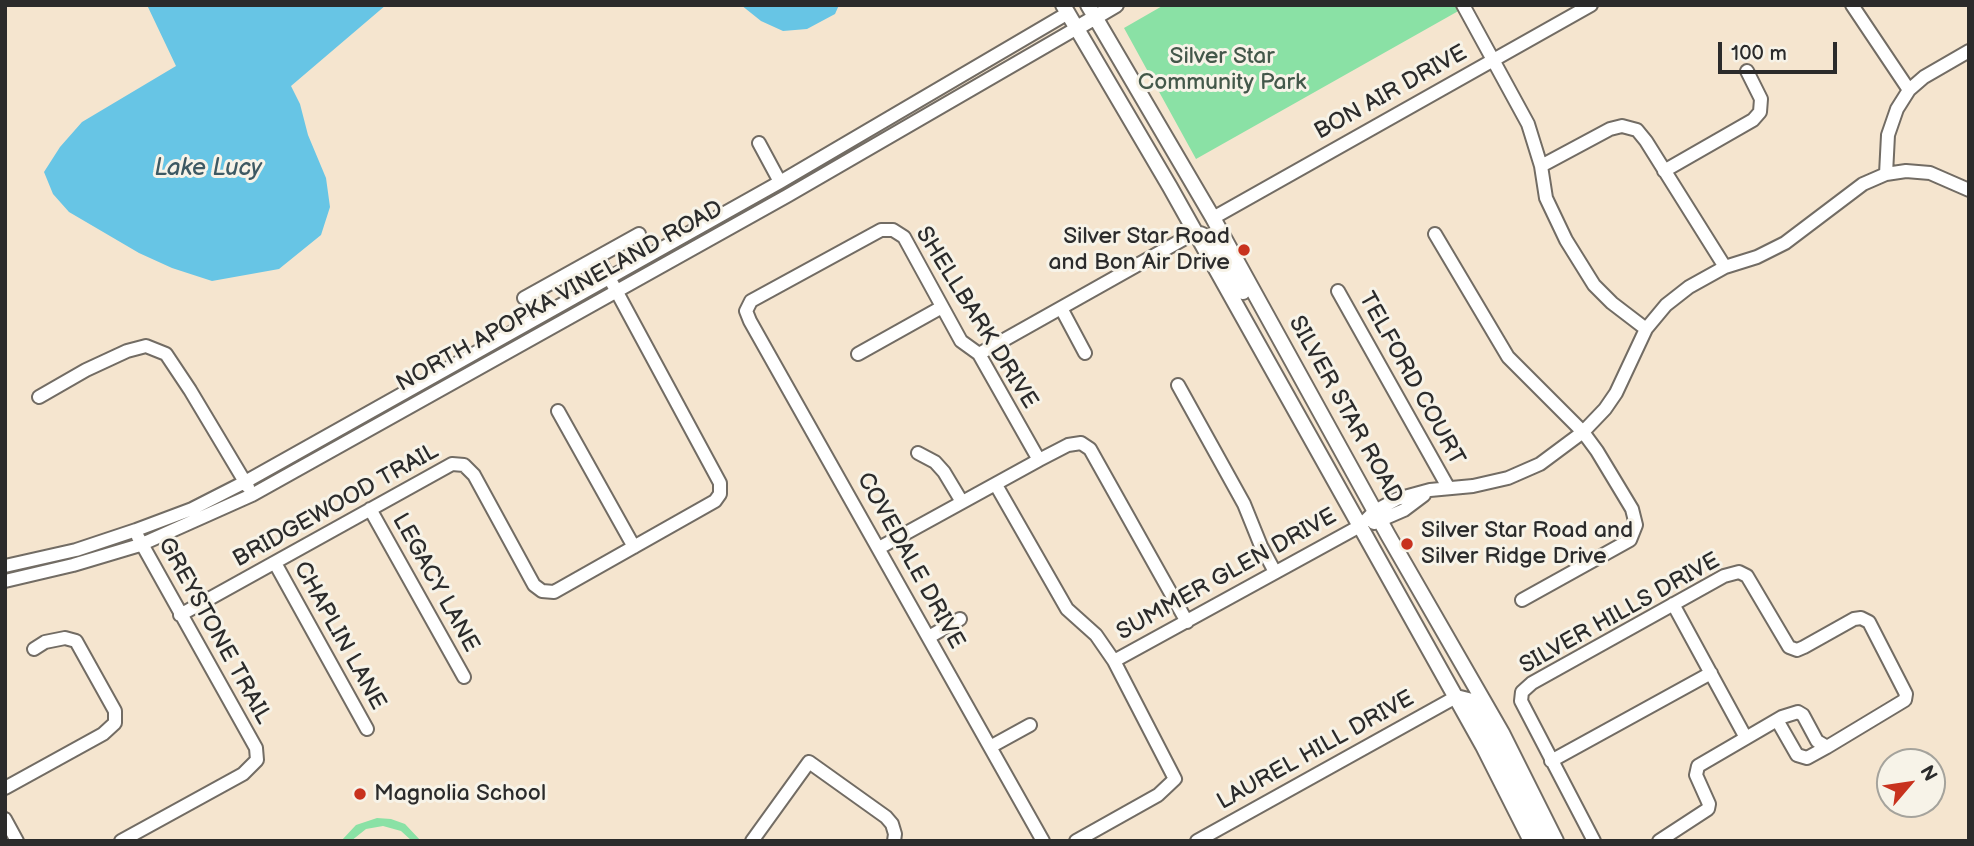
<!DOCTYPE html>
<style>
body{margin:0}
#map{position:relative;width:1974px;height:846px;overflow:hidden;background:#f5e5cf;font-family:"Balsamiq Sans",sans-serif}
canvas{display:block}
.frame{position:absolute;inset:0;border:7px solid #2b2b2b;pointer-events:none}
.north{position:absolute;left:1876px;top:748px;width:70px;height:70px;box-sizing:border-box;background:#f7f3e8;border:2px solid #a5a39c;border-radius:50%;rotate:61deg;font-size:19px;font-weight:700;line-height:28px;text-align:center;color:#2b2b2b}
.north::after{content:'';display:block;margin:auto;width:24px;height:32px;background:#c8321e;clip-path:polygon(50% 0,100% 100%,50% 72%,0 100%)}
.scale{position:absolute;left:1718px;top:42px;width:119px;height:32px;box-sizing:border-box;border:4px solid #2b2b2b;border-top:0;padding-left:9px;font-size:21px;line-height:24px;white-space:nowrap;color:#2b2b2b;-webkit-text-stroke:5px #f7f3e8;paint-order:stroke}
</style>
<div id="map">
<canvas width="1974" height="846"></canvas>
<div class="frame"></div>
<div class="north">N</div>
<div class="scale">100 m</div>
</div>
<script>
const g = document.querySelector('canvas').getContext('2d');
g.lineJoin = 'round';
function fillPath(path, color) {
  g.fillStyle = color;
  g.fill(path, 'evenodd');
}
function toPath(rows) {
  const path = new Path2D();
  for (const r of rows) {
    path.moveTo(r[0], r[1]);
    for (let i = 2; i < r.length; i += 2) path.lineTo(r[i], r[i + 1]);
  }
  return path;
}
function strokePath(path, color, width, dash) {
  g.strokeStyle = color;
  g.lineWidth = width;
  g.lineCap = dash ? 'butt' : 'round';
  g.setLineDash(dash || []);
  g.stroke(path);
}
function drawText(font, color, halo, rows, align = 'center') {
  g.font = font + ' "Balsamiq Sans",sans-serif';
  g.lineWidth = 6;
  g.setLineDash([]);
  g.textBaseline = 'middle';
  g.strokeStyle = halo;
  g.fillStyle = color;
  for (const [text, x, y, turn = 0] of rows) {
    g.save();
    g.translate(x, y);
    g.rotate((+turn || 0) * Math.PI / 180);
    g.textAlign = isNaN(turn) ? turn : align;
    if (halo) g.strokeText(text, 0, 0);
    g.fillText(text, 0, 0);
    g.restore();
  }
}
fillPath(toPath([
 [1164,5,1469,5,1196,159,1124,28],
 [377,818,391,819,405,824,421,841,412,841,401,831,383,826,366,829,351,841,341,841,356,825]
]), '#8ae1a5');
fillPath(toPath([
 [147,5,386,5,291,86,300,104,308,135,326,178,330,207,321,235,279,269,212,281,172,268,139,253,69,212,53,194,44,172,60,147,82,122,176,66],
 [741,5,839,5,835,14,807,29,783,31,761,21]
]), '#67c5e5');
const minor = toPath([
 [1463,5,1528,124,1541,166,1546,198,1566,240,1594,285,1612,303,1646,329],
 [1852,5,1909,90],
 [759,143,780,182],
 [1541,166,1610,129,1622,126,1637,130,1646,141,1725,267],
 [1664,171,1753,120,1760,112,1761,99,1747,71],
 [1886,174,1888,135,1897,109,1909,90,1924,77,1969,51],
 [1213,218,1591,5],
 [1435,234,1508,357,1583,432,1597,451,1632,509,1636,525,1630,540,1522,600],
 [1338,291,1448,487],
 [524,298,639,234],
 [1061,308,1085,353],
 [858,354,942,307],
 [979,354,1196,232],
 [1178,385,1244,504,1261,546,1275,572],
 [39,397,86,370,127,351,146,346,166,354,190,390,248,487],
 [558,411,634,547],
 [918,453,935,462,944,472,962,502],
 [1039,460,979,354,961,341,904,237,893,230,881,230,751,301,746,311,750,321,1043,841],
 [996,485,1067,609,1096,635,1114,661,1175,779,1158,795,1076,841],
 [370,509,464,677],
 [1374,523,1404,510,1424,495],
 [879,548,1039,460,1068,445,1081,443,1090,449,1187,622],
 [275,563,367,729],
 [5,566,76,550,136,530,192,509,245,482,780,182,1068,13],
 [5,581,73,565,140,545,252,495,787,196,1077,28],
 [1673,604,1746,738],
 [180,615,452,464,464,465,474,475,534,585,542,591,554,592,715,501,720,494,720,483,598,257],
 [929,637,960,619],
 [1114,661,1360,526,1375,511,1397,499,1430,490,1473,486,1508,478,1540,464,1583,432,1605,409,1616,393,1646,329,1666,305,1689,287,1725,267,1757,257,1785,243,1863,184,1886,174,1906,171,1930,173,1969,190],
 [1777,720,1797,755,1807,758,1827,747],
 [990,747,1030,725],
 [1551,761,1711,673],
 [5,788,103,734,115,723,115,711,76,641,65,638,45,642,34,649],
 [5,819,17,841],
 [121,841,243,774,257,760,256,748,138,537],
 [752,841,809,762,886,817,892,824,895,834,894,841],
 [1197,841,1456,697],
 [1594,841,1521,701,1522,692,1532,683,1724,576,1739,572,1747,576,1789,647,1797,650,1804,647,1854,619,1861,618,1869,622,1906,694,1905,700,1827,747,1817,741,1803,715,1798,712,1782,717,1698,766,1696,775,1709,804,1708,809,1659,841]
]);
const major = toPath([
 [1063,5,1170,187,1360,526,1483,746,1531,841],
 [1088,5,1213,218,1388,535,1502,733,1556,841],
 [1077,28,1116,5],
 [1200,234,1209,238,1243,292],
 [1456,697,1468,700,1474,705,1522,794,1536,805],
 [1515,802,1530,816,1542,841]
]);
strokePath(minor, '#726c64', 16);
strokePath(major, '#726c64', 18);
strokePath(minor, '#fff', 12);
strokePath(major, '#fff', 14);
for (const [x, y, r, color] of [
 [1244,250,7,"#c8321e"],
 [1407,544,7,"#c8321e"],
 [360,794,7,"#c8321e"]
]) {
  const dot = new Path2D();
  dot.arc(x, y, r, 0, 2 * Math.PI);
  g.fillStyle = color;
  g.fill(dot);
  strokePath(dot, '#f7f3e8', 2.5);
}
drawText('23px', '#43584a', '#f7f3e8', [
 ["Silver Star",1222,57],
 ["Community Park",1222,83]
]);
drawText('23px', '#2b2b2b', '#f7f3e8', [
 ["BON AIR DRIVE",1391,93,-29],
 ["NORTH APOPKA VINELAND ROAD",560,297,-29],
 ["SHELLBARK DRIVE",976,318,58],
 ["TELFORD COURT",1411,379,61],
 ["SILVER STAR ROAD",1345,410,61],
 ["BRIDGEWOOD TRAIL",336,506,-29],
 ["COVEDALE DRIVE",910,561,61],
 ["SUMMER GLEN DRIVE",1227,575,-29],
 ["LEGACY LANE",435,583,61],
 ["SILVER HILLS DRIVE",1620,614,-29],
 ["GREYSTONE TRAIL",214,631,61],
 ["CHAPLIN LANE",339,636,61],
 ["LAUREL HILL DRIVE",1316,751,-29]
]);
drawText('23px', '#2b2b2b', '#f7f3e8', [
 ["Silver Star Road",1230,237,"right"],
 ["and Bon Air Drive",1230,263,"right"],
 ["Silver Star Road and",1421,531],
 ["Silver Ridge Drive",1421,557],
 ["Magnolia School",374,794]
], 'left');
drawText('italic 24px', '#3d5963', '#f7f3e8', [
 ["Lake Lucy",208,169]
]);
</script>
